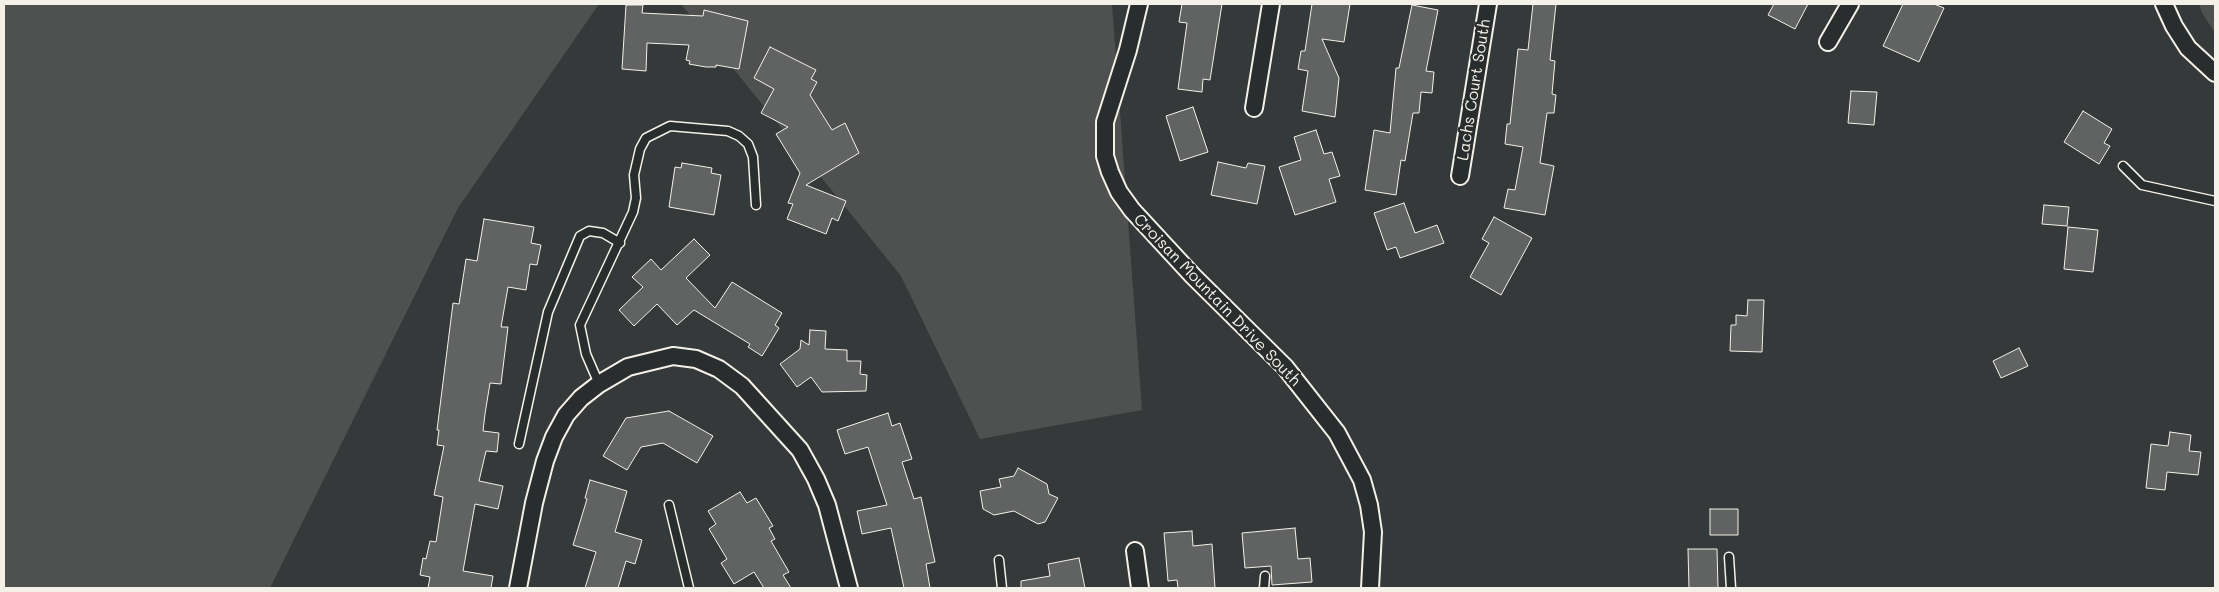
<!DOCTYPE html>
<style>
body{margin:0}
#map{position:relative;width:2219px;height:592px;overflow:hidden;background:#363939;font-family:Mali,sans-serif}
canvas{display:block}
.frame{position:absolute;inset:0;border:5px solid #f4f1e8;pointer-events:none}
</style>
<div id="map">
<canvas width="2219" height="592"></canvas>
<div class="frame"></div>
</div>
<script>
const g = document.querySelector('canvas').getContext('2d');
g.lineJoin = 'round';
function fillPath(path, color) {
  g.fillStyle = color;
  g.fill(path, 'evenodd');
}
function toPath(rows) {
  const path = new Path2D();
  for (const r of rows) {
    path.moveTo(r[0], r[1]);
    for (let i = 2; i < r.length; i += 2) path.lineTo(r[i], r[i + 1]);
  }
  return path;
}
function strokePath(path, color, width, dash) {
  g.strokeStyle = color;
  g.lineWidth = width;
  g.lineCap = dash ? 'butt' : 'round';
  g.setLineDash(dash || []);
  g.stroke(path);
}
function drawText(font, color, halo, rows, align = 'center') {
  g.font = font + ' Mali,sans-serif';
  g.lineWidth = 5;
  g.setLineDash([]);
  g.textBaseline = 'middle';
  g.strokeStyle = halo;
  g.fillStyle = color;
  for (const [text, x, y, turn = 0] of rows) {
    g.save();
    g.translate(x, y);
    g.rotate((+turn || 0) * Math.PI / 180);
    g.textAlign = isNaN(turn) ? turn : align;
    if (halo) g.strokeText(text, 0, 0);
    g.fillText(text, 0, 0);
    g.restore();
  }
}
fillPath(toPath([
 [4,4,599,4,458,208,270,588,4,588],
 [681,4,1112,4,1142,410,980,439,901,276],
 [2199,4,2215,4,2215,33,2202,13]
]), '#4e514f');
const building = toPath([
 [1182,4,1222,4,1210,80,1203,79,1202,92,1178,89,1187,23,1179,22,1182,4],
 [1312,4,1350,4,1344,42,1322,39,1339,78,1335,117,1302,111,1308,71,1298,69,1301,51,1305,51,1312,4],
 [1533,4,1556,4,1550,60,1555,61,1552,94,1556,95,1554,113,1547,113,1540,163,1554,166,1545,215,1504,208,1508,189,1515,190,1523,147,1505,144,1507,124,1510,124,1518,49,1528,50,1533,4],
 [1774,4,1808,4,1795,29,1768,15,1774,4],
 [1903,4,1934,4,1944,8,1919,62,1883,46,1903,4],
 [626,5,643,5,642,13,703,16,704,10,748,21,739,69,716,65,716,67,706,67,689,64,690,61,686,60,689,45,647,43,646,71,622,69,626,5],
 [1412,5,1438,10,1426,71,1434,72,1432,93,1421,92,1419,113,1413,113,1405,161,1401,160,1396,195,1365,190,1374,130,1390,133,1396,68,1399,68,1412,5],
 [770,47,816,70,811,79,817,82,810,95,832,130,845,123,859,153,806,185,846,201,838,221,832,218,826,234,787,219,793,204,788,203,800,173,776,134,788,127,761,113,774,89,754,78,770,47],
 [1851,91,1877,92,1874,125,1848,123,1851,91],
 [1193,107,1208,152,1180,161,1166,116,1193,107],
 [2083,111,2112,129,2104,143,2110,146,2099,164,2064,142,2083,111],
 [1316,130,1324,154,1332,152,1340,176,1329,179,1336,202,1295,215,1279,167,1301,160,1294,137,1316,130],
 [1218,162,1246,168,1248,163,1265,166,1257,204,1211,195,1218,162],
 [682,163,712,168,711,173,721,175,714,215,669,207,675,167,681,168,682,163],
 [1404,203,1415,233,1437,225,1444,243,1400,258,1396,247,1387,250,1374,213,1404,203],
 [2044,205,2069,207,2067,226,2042,224,2044,205],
 [1494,217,1532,238,1501,295,1470,277,1489,243,1482,239,1494,217],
 [484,219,534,227,531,243,541,245,537,265,530,264,526,290,508,287,501,327,508,327,501,384,490,383,485,414,483,431,499,433,497,452,486,451,479,481,503,486,498,509,475,504,463,571,493,576,491,588,428,588,430,577,420,575,423,558,426,559,430,541,436,542,443,497,434,495,444,446,437,445,439,430,437,430,453,303,459,304,466,259,477,261,484,219],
 [2068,227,2098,230,2093,272,2064,269,2068,227],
 [694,239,710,255,686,278,715,308,732,282,782,313,775,325,779,328,762,356,748,347,750,344,694,310,677,325,657,304,634,326,619,310,643,287,632,277,651,259,661,270,694,239],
 [1748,300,1764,300,1762,352,1730,351,1731,325,1736,325,1736,315,1747,316,1748,300],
 [810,330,826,331,825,349,847,350,847,361,861,361,860,374,867,375,866,391,822,392,811,377,797,387,780,364,800,349,801,340,809,345,810,330],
 [2019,348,2028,366,2001,378,1993,361,2019,348],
 [669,411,713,436,697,463,663,443,641,447,627,470,603,456,626,418,669,411],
 [888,413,892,426,900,423,912,459,902,462,914,499,921,497,935,562,926,564,930,588,904,588,891,528,862,534,857,511,887,505,868,447,845,454,837,430,888,413],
 [2170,432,2191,435,2189,451,2201,452,2198,475,2167,472,2165,490,2146,488,2151,444,2168,446,2170,432],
 [1018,468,1047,484,1049,494,1058,498,1045,522,1038,524,1014,511,994,515,983,509,980,491,1001,487,999,479,1014,476,1018,468],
 [590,480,627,491,615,532,642,540,635,564,626,561,618,588,585,588,596,552,573,545,587,499,585,498,590,480],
 [740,492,747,503,756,498,773,526,769,528,775,539,771,541,789,572,783,575,791,588,764,588,754,572,734,584,721,563,727,559,709,529,716,524,708,511,740,492],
 [1710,509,1738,509,1738,535,1710,535,1710,509],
 [1295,528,1298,559,1310,558,1312,582,1272,585,1271,566,1245,568,1242,533,1295,528],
 [1192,531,1193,546,1212,544,1215,588,1178,588,1177,580,1168,581,1164,533,1192,531],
 [1688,549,1717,549,1718,588,1689,588,1688,549],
 [1079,558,1085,588,1021,588,1021,581,1050,576,1048,564,1079,558]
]);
fillPath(building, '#616362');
strokePath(building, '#f4f1e8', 1);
const lane = toPath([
 [2123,166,2142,185,2215,201],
 [599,384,586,354,580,325,633,212,636,198,634,175,640,149,646,138,670,126,728,131,739,136,748,144,753,157,756,205],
 [519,444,548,312,580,236,589,231,603,233,620,243],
 [669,505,689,588],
 [1729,557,1731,588],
 [999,560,1002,588],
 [1264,588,1265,576]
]);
const street = toPath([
 [1139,4,1128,50,1105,122,1105,156,1110,172,1119,192,1132,210,1193,276,1285,367,1337,433,1362,480,1369,505,1373,532,1370,588],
 [2164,4,2174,26,2188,48,2215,73],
 [1828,42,1850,4],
 [1254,108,1271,4],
 [1460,176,1488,4],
 [1135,551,1140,588],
 [518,588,534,503,545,461,554,437,566,415,581,398,599,384,628,367,673,356,696,359,719,369,742,386,800,450,816,479,827,505,849,588]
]);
strokePath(lane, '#f4f1e8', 11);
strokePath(street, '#f4f1e8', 20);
strokePath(lane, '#2a2d2e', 8);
strokePath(street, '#2a2d2e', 16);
drawText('16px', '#f4f1e8', '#2a2d2e', [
 ["Lachs Court South",1474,90,-81],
 ["Croisan Mountain Drive South",1217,300,46]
]);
</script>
